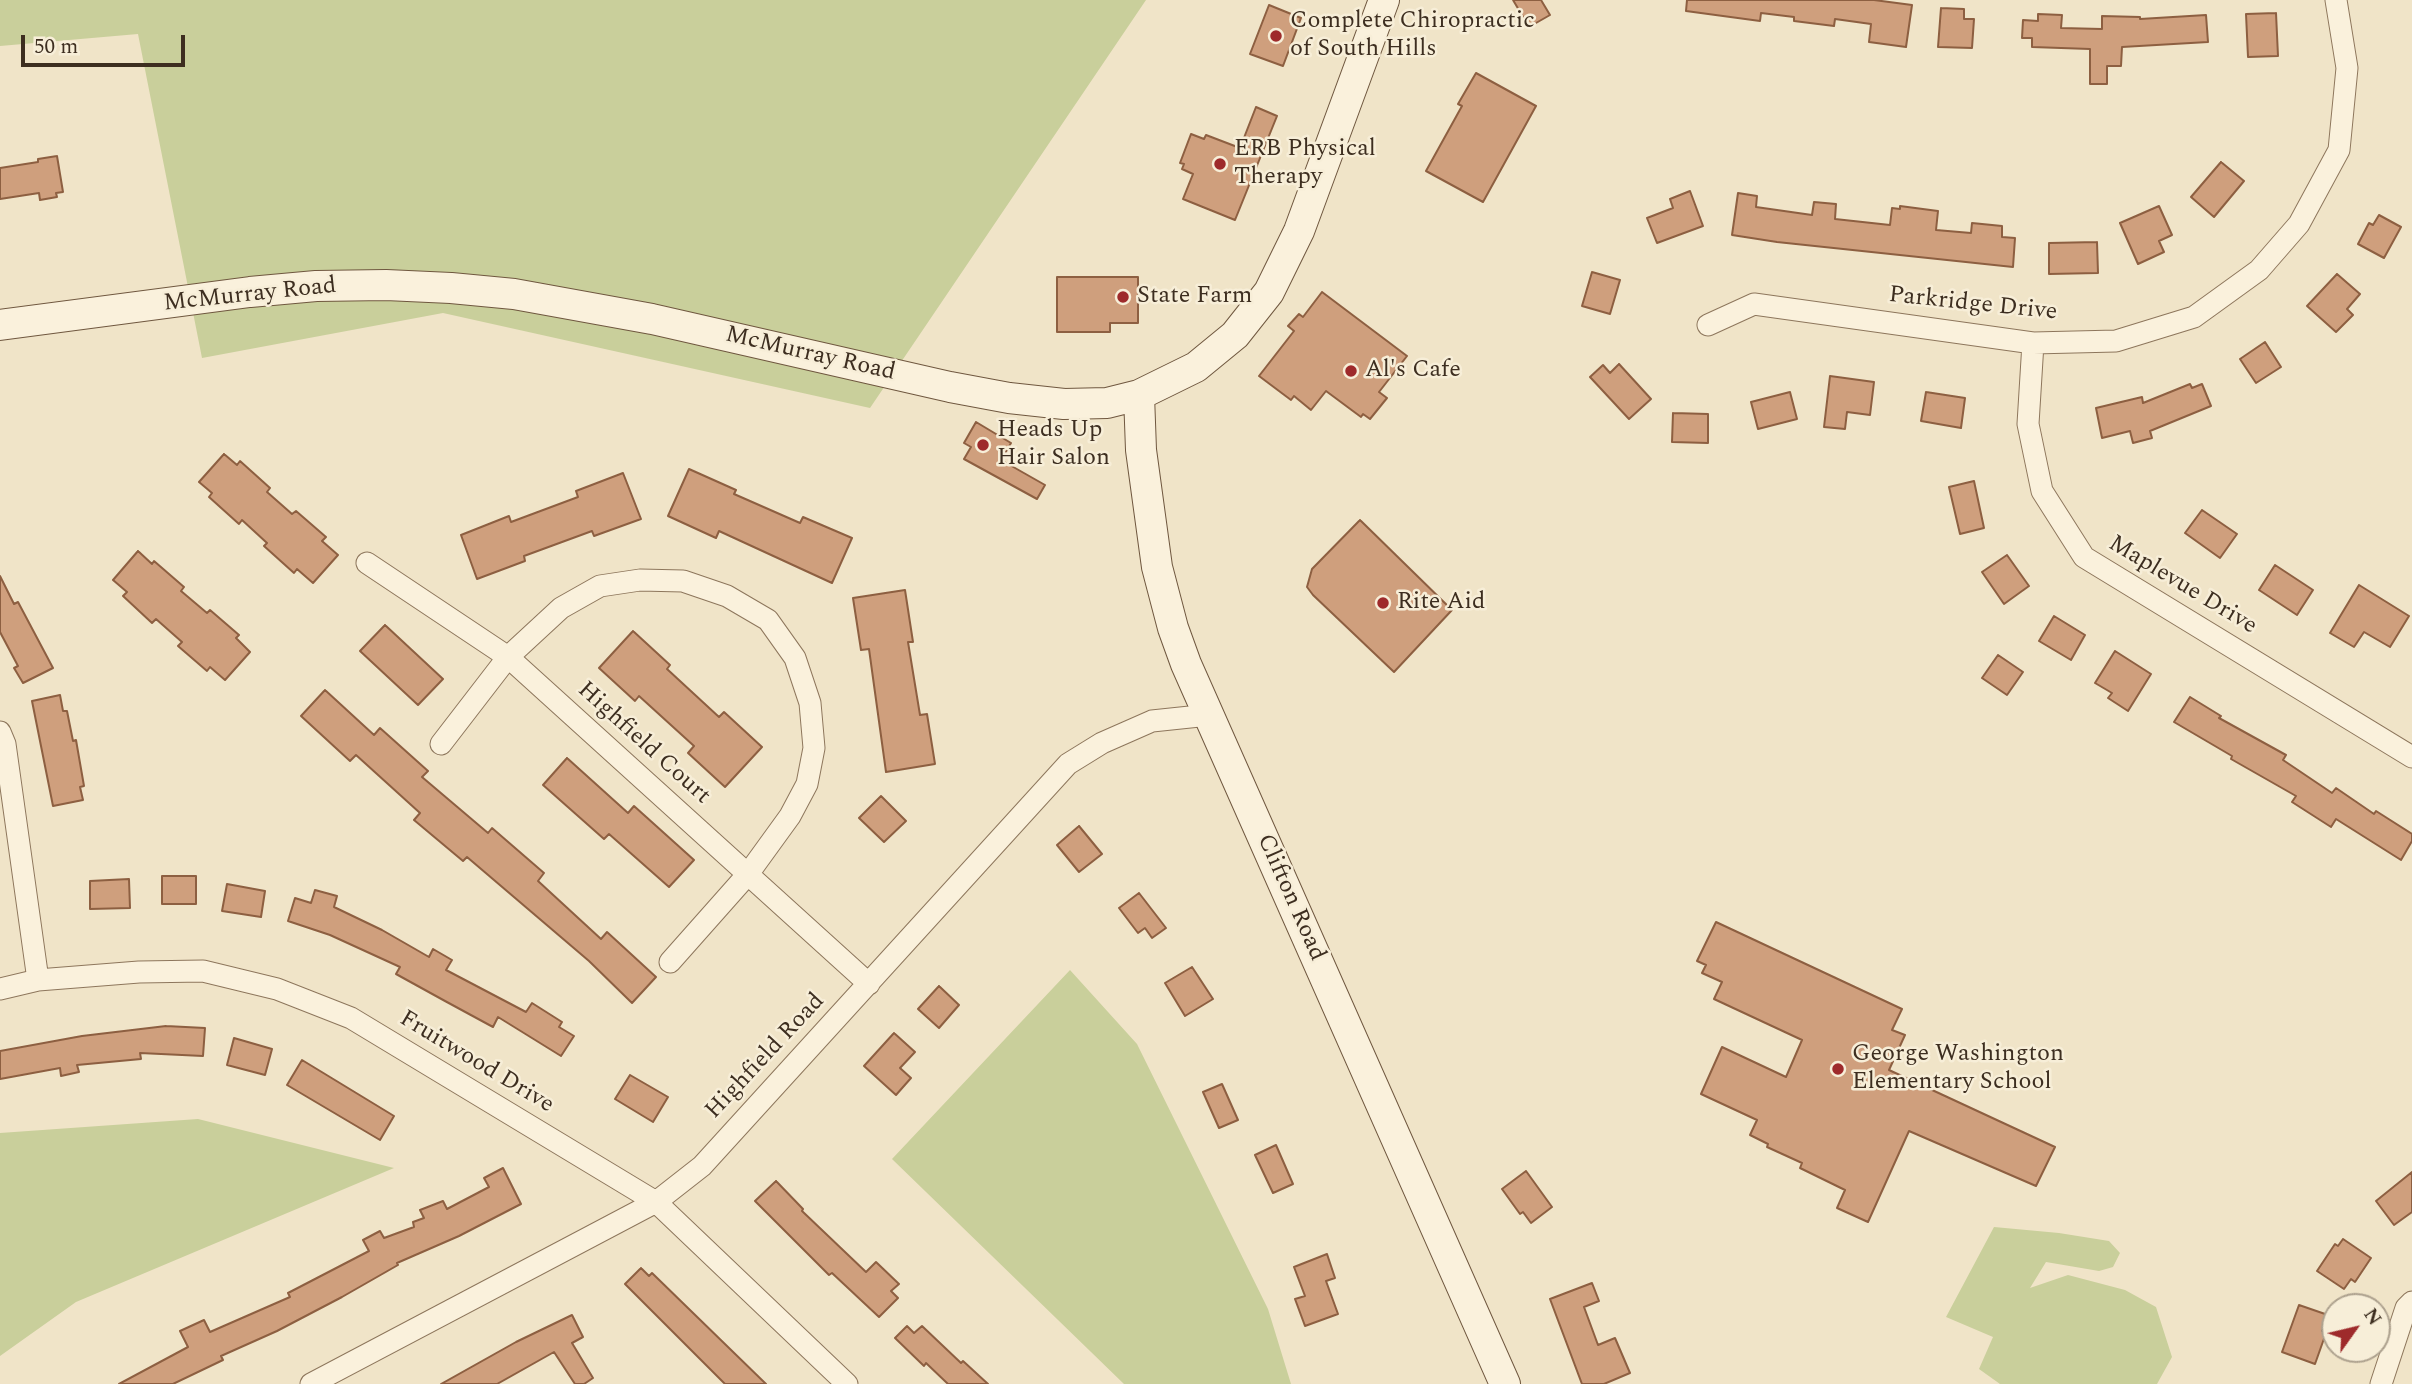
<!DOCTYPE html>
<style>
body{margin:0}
#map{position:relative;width:2412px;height:1384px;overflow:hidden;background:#f0e4c8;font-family:Spectral,serif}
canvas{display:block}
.north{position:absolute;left:2321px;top:1293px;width:70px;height:70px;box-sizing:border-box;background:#f7eed8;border:2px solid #ada18e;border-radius:50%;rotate:56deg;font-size:19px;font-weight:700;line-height:28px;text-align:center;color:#3d2e20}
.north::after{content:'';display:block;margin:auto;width:24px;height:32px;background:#9e2a2b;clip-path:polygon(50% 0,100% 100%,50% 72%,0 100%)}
.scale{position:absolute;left:21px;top:35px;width:164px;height:32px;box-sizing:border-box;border:4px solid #3d2e20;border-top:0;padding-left:9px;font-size:21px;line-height:24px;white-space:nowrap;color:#3d2e20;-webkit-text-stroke:5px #f7eed8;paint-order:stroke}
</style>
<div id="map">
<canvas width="2412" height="1384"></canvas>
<div class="north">N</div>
<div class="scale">50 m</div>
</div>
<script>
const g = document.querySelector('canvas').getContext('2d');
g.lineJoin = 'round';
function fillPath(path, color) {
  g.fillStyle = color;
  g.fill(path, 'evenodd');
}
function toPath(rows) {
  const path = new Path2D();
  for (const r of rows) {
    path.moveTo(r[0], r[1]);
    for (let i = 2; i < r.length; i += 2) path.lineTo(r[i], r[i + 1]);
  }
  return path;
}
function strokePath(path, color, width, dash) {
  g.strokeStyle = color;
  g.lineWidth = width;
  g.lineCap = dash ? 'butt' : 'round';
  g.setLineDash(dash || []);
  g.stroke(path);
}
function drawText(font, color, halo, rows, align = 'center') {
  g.font = font + ' Spectral,serif';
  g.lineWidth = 5;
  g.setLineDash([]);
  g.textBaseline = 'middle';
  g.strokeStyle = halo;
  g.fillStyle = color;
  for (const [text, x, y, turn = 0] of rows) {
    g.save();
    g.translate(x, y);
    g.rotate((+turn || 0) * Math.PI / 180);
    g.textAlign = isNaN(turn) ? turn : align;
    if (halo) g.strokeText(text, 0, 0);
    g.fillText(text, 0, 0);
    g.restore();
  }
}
fillPath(toPath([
 [0,0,1146,0,870,408,443,313,202,358,138,34,0,46],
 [1070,970,1137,1044,1268,1309,1291,1384,1124,1384,892,1159],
 [198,1119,394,1168,76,1302,0,1356,0,1133],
 [1994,1227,2059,1233,2109,1241,2120,1253,2113,1267,2099,1271,2046,1262,2030,1288,2068,1275,2125,1290,2156,1307,2172,1357,2157,1384,2000,1384,1979,1369,1993,1337,1946,1317]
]), '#c9cf9b');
const building = toPath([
 [1513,0,1541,0,1550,15,1529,27,1513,0],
 [1687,0,1874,0,1912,5,1906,47,1869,42,1871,24,1835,19,1834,26,1794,21,1794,17,1761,13,1760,21,1686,11,1687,0],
 [1269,5,1301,18,1283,66,1250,54,1269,5],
 [1941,8,1964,9,1964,19,1974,19,1972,48,1938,47,1941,8],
 [2276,13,2278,56,2248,57,2246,14,2276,13],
 [2038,14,2062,15,2061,28,2102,29,2102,16,2140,17,2140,19,2206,15,2208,42,2122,47,2121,66,2107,66,2107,84,2090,84,2090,49,2032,47,2032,38,2022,38,2023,20,2038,21,2038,14],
 [1476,73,1536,106,1483,202,1426,171,1462,106,1458,104,1476,73],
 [1256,107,1277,116,1235,220,1183,199,1193,174,1182,169,1184,164,1180,163,1191,134,1204,139,1206,135,1240,148,1256,107],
 [57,156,63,192,56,193,57,197,40,200,39,193,0,199,0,168,38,162,38,159,57,156],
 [2221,162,2244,181,2214,217,2191,197,2221,162],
 [1690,191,1703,226,1657,243,1647,218,1673,208,1670,199,1690,191],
 [1738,193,1757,196,1756,207,1812,215,1814,202,1836,204,1835,219,1890,225,1892,208,1900,209,1900,206,1938,211,1936,230,1971,233,1972,223,2002,226,2002,237,2015,238,2013,267,1777,242,1732,235,1738,193],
 [2159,206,2172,235,2159,241,2164,252,2138,264,2120,223,2159,206],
 [2379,215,2401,227,2384,258,2358,244,2369,223,2373,225,2379,215],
 [2097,242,2098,273,2049,274,2049,243,2097,242],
 [1592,272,1620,280,1610,314,1582,306,1592,272],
 [2337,274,2360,294,2347,309,2353,315,2336,332,2307,306,2337,274],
 [1057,277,1138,277,1138,323,1110,323,1110,332,1057,332,1057,277],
 [1322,292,1407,356,1379,392,1387,398,1370,419,1363,414,1361,417,1326,391,1311,410,1294,396,1291,400,1259,376,1294,331,1288,326,1299,314,1303,317,1322,292],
 [2265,342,2281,367,2256,383,2240,359,2265,342],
 [1619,364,1651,399,1629,419,1590,377,1603,365,1610,373,1619,364],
 [1830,376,1874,382,1870,415,1847,412,1845,429,1824,427,1830,376],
 [2190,384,2192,388,2202,384,2211,406,2150,431,2152,438,2133,443,2130,431,2102,438,2096,408,2142,397,2143,403,2190,384],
 [1790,392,1797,419,1758,429,1751,402,1790,392],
 [1926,392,1965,398,1961,428,1921,421,1926,392],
 [1673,413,1708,414,1708,443,1672,442,1673,413],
 [976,422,1011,443,1001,460,1045,485,1037,499,964,459,971,447,964,443,976,422],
 [224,454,237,465,240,461,270,488,267,492,292,514,296,511,326,537,322,541,338,555,313,583,297,569,294,573,264,546,267,543,242,520,239,524,209,497,212,493,199,482,224,454],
 [689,469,736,490,734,494,800,523,803,517,852,538,832,583,719,531,716,538,668,516,689,469],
 [623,473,641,519,594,536,592,531,524,556,525,561,477,579,461,535,509,516,511,522,578,497,576,491,623,473],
 [1974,481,1984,528,1960,534,1949,487,1974,481],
 [2202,510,2237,534,2220,558,2185,533,2202,510],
 [1360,520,1452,610,1394,672,1313,595,1307,587,1312,569,1360,520],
 [138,551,152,564,154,561,184,587,181,591,207,613,210,610,239,635,236,638,250,652,225,680,210,667,207,671,178,646,182,642,156,619,152,623,123,596,127,592,113,580,138,551],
 [2007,555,2029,586,2004,604,1982,572,2007,555],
 [2275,565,2313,590,2297,615,2259,590,2275,565],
 [0,576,14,604,18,602,53,668,23,683,14,668,18,666,0,632,0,576],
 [2359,585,2409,616,2390,647,2364,632,2354,647,2330,633,2359,585],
 [905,590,913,642,908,642,920,715,927,714,935,764,886,772,869,649,861,650,853,598,905,590],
 [2054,616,2085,635,2071,660,2039,641,2054,616],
 [385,625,443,679,418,705,360,651,385,625],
 [633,631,670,665,667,669,719,717,724,712,762,747,725,787,688,753,694,746,639,696,635,701,599,668,633,631],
 [2115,651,2151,674,2128,711,2108,698,2112,693,2095,683,2115,651],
 [1998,655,2023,672,2007,695,1982,678,1998,655],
 [325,690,374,735,380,728,428,771,422,777,488,833,492,828,544,873,538,881,601,939,607,932,656,977,632,1003,589,961,467,857,463,861,414,820,420,813,356,755,350,761,301,716,325,690],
 [60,695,63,711,67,711,73,741,76,740,84,786,80,787,83,800,53,806,32,701,60,695],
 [2190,697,2221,716,2219,718,2286,755,2283,760,2332,793,2336,788,2374,814,2376,811,2412,834,2412,841,2401,860,2336,819,2331,827,2292,802,2296,796,2231,759,2232,756,2174,722,2190,697],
 [567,758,628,813,634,806,694,860,669,887,609,834,604,839,543,785,567,758],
 [881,796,906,821,884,842,859,818,881,796],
 [1079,826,1102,854,1079,872,1057,845,1079,826],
 [162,876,196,876,196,904,162,904,162,876],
 [129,879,130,908,90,909,90,881,129,879],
 [227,884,265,891,261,917,222,911,227,884],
 [315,890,337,896,334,907,382,930,429,957,433,949,452,960,446,970,526,1012,532,1003,562,1022,559,1027,574,1036,561,1056,498,1017,493,1027,445,1001,396,974,400,967,330,935,288,921,295,898,311,903,315,890],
 [1139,893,1166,928,1152,938,1145,928,1138,933,1119,908,1139,893],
 [1716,922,1902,1009,1892,1030,1905,1035,1889,1070,2055,1147,2036,1186,1909,1131,1868,1222,1837,1208,1845,1190,1800,1168,1802,1163,1767,1147,1768,1144,1750,1135,1757,1120,1701,1094,1722,1047,1786,1077,1802,1040,1714,999,1722,982,1702,973,1706,965,1697,961,1716,922],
 [1192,967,1213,999,1185,1016,1165,983,1192,967],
 [939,986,959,1005,939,1028,918,1009,939,986],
 [166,1026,205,1028,203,1056,140,1053,141,1059,77,1065,79,1072,61,1076,60,1068,0,1079,0,1051,82,1036,166,1026],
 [894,1033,915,1052,900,1068,911,1078,896,1095,864,1066,894,1033],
 [234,1038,272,1049,265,1075,227,1065,234,1038],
 [302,1060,394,1116,380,1140,287,1085,302,1060],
 [630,1075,668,1097,653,1122,615,1099,630,1075],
 [1222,1084,1238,1120,1219,1128,1203,1092,1222,1084],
 [1276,1145,1293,1184,1273,1193,1255,1155,1276,1145],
 [503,1168,521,1204,459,1236,397,1263,398,1265,342,1297,277,1331,221,1356,223,1360,173,1384,119,1384,188,1347,180,1331,204,1320,210,1332,290,1297,288,1293,369,1251,363,1240,380,1231,384,1238,414,1227,413,1222,424,1218,420,1210,443,1201,447,1209,489,1187,484,1178,503,1168],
 [1526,1171,1552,1207,1531,1223,1523,1212,1520,1214,1502,1189,1526,1171],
 [2412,1172,2412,1212,2394,1225,2376,1201,2412,1172],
 [776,1181,803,1209,802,1211,866,1272,876,1262,899,1284,891,1291,898,1298,879,1317,832,1273,829,1275,755,1201,776,1181],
 [2343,1239,2371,1258,2355,1282,2351,1279,2344,1289,2317,1271,2335,1244,2338,1246,2343,1239],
 [1327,1254,1335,1278,1326,1281,1338,1314,1305,1326,1295,1299,1305,1296,1294,1267,1327,1254],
 [641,1268,649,1276,652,1273,766,1384,725,1384,625,1284,641,1268],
 [1592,1283,1599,1301,1584,1307,1598,1345,1615,1338,1630,1373,1604,1384,1582,1384,1550,1299,1592,1283],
 [2299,1305,2328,1315,2322,1331,2326,1333,2315,1364,2282,1352,2299,1305],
 [572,1315,583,1337,572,1343,593,1378,584,1384,575,1384,554,1352,497,1384,441,1384,516,1342,572,1315],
 [907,1326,914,1333,922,1326,961,1363,963,1361,988,1384,948,1384,926,1363,924,1366,895,1338,907,1326]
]);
fillPath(building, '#cf9f7d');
strokePath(building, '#8d5f41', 2);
const street = toPath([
 [1708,325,1754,304,2033,343,2116,341,2194,317,2259,270,2299,224,2339,150,2347,68,2336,0],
 [2033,343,2028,424,2042,491,2084,557,2412,757],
 [367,563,508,657,869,984],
 [0,732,5,744,38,980],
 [441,744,508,657,561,608,600,586,640,580,683,581,727,596,768,620,795,658,810,703,814,748,807,784,790,816,748,874,670,962],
 [0,989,38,980,139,972,203,971,277,989,351,1018,656,1202,847,1384],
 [311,1384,656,1202,702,1166,1068,764,1102,743,1152,721,1209,715],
 [2381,1384,2406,1308,2412,1302]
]);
const secondary = toPath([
 [0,325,250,292,316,286,386,285,451,288,514,294,652,319,950,387,1009,398,1064,404,1107,403,1139,395,1196,367,1235,335,1269,292,1299,231,1384,0],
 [1139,395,1141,450,1157,567,1173,628,1186,664,1505,1384]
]);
strokePath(street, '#8d765c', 23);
strokePath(secondary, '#6f573f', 32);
strokePath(street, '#faf1dc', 21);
strokePath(secondary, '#faf1dc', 30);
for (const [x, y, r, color] of [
 [1276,36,7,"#9e2a2b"],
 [1220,164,7,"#9e2a2b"],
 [1123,297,7,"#9e2a2b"],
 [1351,371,7,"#9e2a2b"],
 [983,445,7,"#9e2a2b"],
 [1383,603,7,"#9e2a2b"],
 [1838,1069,7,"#9e2a2b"]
]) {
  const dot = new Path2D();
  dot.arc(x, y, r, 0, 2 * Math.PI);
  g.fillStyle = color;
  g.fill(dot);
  strokePath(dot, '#f7eed8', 2.5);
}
drawText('24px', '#3d2e20', '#f7eed8', [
 ["Complete Chiropractic",1290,22],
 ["of South Hills",1290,50],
 ["ERB Physical",1234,150],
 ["Therapy",1234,178],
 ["State Farm",1137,297],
 ["Al's Cafe",1365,371],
 ["Heads Up",997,431],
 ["Hair Salon",997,459],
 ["Rite Aid",1397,603],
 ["George Washington",1852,1055],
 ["Elementary School",1852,1083]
], 'left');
drawText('24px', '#3d2e20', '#f7eed8', [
 ["McMurray Road",250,296,-6],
 ["Parkridge Drive",1973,305,6],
 ["McMurray Road",810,355,13],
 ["Maplevue Drive",2182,586,31],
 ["Highfield Court",643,744,42],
 ["Clifton Road",1290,898,66],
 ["Highfield Road",766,1057,-47],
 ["Fruitwood Drive",476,1063,31]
]);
</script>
